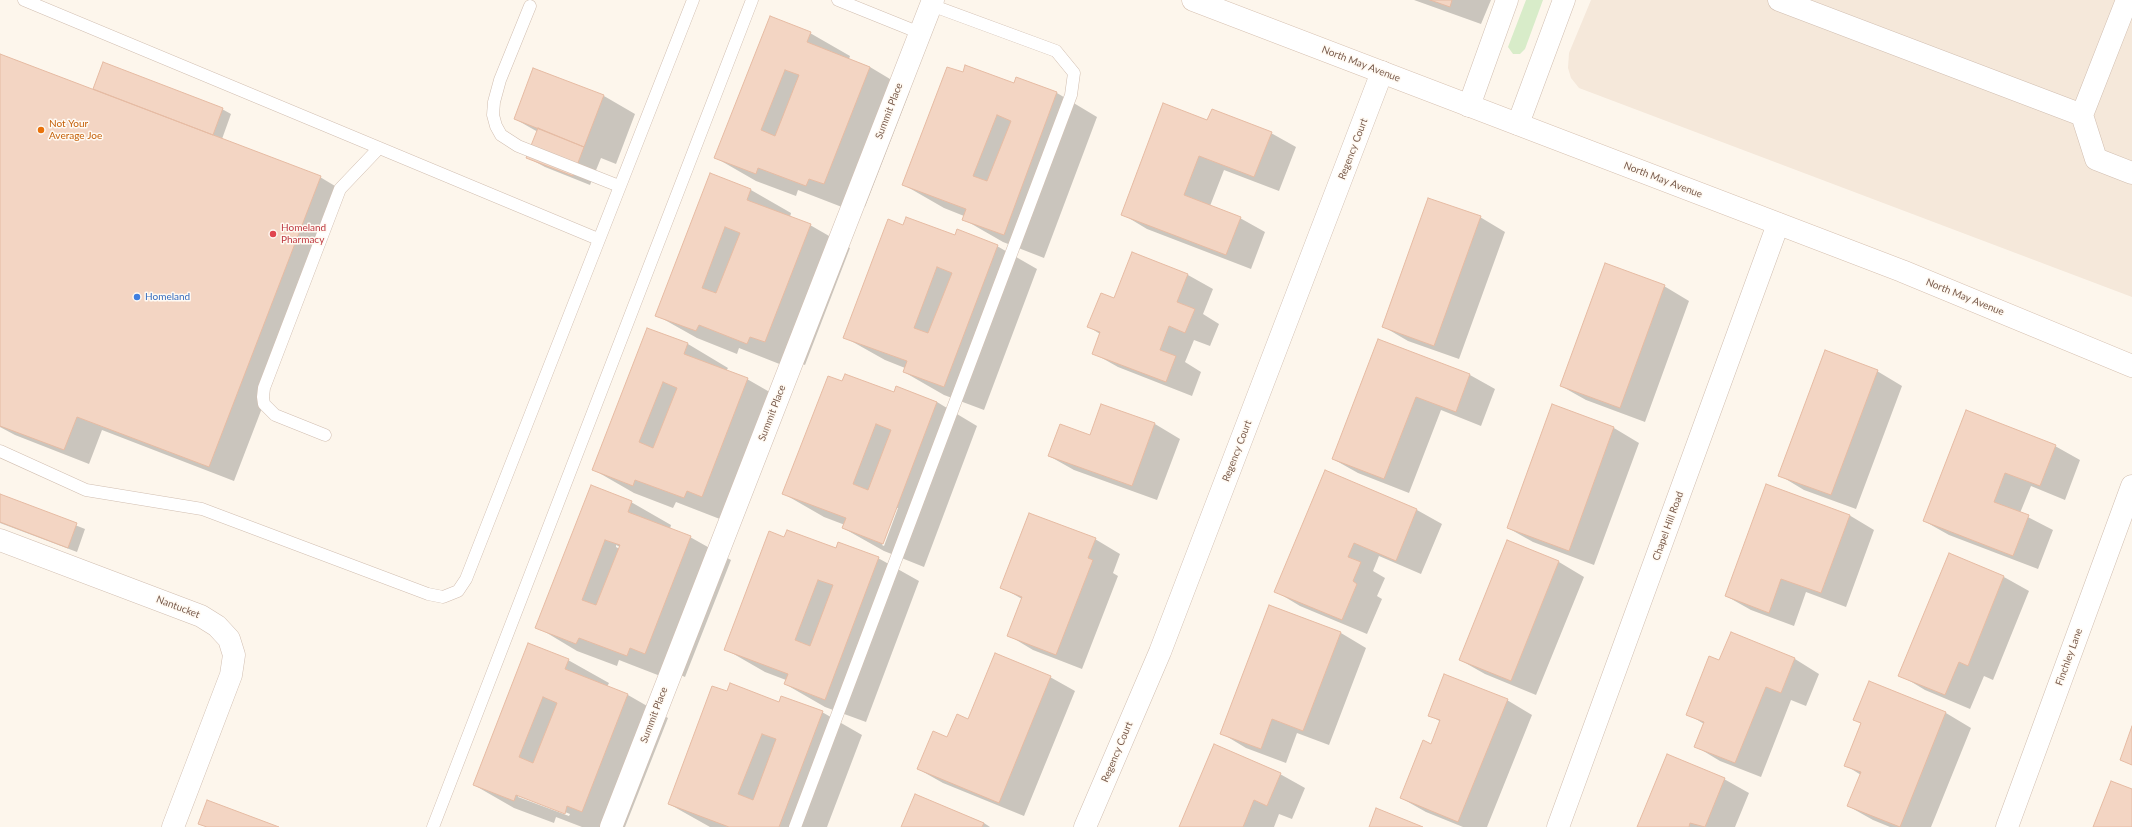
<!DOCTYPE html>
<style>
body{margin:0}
canvas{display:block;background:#fdf6ec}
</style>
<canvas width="2132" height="827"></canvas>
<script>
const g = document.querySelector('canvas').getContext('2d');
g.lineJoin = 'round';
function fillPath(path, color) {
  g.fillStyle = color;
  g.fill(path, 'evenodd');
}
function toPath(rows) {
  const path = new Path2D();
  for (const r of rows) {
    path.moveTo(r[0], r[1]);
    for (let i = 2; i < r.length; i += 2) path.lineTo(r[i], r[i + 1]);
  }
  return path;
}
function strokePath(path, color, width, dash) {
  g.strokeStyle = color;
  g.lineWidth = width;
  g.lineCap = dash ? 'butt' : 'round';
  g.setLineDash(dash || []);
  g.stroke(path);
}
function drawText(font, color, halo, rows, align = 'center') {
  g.font = font + ' Lato,sans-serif';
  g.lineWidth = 3;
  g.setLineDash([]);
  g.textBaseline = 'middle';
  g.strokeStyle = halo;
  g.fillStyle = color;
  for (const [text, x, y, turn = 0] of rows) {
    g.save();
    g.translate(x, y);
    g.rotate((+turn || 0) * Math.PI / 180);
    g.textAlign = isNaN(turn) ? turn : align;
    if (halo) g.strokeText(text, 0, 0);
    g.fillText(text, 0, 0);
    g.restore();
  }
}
fillPath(toPath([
 [1591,0,2132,0,2132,297,1579,88,1571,78,1568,68,1569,53]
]), '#f5e8da');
fillPath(toPath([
 [1526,0,1543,0,1525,49,1520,54,1513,54,1508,47]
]), '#d8ecc9');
fillPath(toPath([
 [1414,0,1491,0,1481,24],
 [810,33,850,56,849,59,870,67,910,91,865,207,850,201,847,209,798,190,796,196,756,181,716,158],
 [0,55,99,93,94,89,222,109,231,114,222,139,320,177,345,192,234,481,102,430,89,464,15,435,0,427],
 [1017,79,1057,93,1097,117,1044,258,1003,242,963,219,964,216,944,208,904,185,1015,85],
 [604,96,635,114,616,164,601,158,590,185,545,167,528,158,538,132,515,119],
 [1208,121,1271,133,1296,147,1279,191,1224,170,1210,206,1240,218,1265,232,1251,269,1147,229,1122,214],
 [711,175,751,190,791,213,790,217,810,225,850,248,805,365,790,359,787,367,739,348,737,354,697,338,656,315],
 [1480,217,1505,232,1459,359,1408,341,1384,327],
 [904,226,997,246,1037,269,984,410,944,395,904,372,905,368,885,360,844,337],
 [1188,275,1213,289,1203,314,1219,324,1210,346,1194,340,1185,362,1201,372,1192,396,1118,367,1093,353,1100,334,1089,327,1114,300],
 [1664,286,1689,301,1645,422,1586,400,1561,386],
 [648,329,688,344,728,368,726,371,747,379,787,402,725,521,676,502,673,508,634,493,594,470],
 [1379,340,1470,375,1495,389,1481,426,1441,410,1409,493,1358,473,1333,459],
 [1877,371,1902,386,1856,509,1804,490,1779,475],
 [843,383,895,393,897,387,937,402,977,426,924,567,884,551,843,528,845,525,824,517,784,494],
 [896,508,898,508,884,546,882,545],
 [1102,405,1155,424,1180,439,1157,500,1074,470,1049,456,1091,436],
 [1553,406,1614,428,1639,443,1594,565,1533,542,1508,528],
 [1967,412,2055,446,2080,460,2065,500,2031,486,2020,513,2053,530,2038,569,1949,535,1924,521],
 [1325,472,1417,510,1442,524,1421,574,1379,556,1373,571,1385,578,1377,596,1382,599,1367,634,1300,606,1275,591],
 [0,495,85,529,77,552,0,523],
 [631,502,671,525,670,529,690,537,731,560,685,677,671,671,668,679,619,660,617,666,577,651,537,627],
 [616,545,624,549,623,551,616,547],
 [1849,515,1874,530,1846,607,1806,592,1794,626,1751,610,1726,596],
 [785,538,878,558,919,581,866,722,825,707,785,684,786,680,765,672,725,649],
 [1095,539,1120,554,1113,573,1118,576,1082,669,1033,650,1008,635,1022,599,1001,587],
 [1508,542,1559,562,1584,577,1536,695,1485,674,1460,660],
 [1950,554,2004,577,2029,591,1993,680,1984,676,1970,709,1925,690,1900,675],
 [1270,606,1341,633,1366,648,1329,745,1297,733,1286,763,1246,748,1221,733],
 [1731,634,1795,659,1819,674,1806,706,1791,700,1761,777,1720,761,1695,746,1704,724,1688,714,1720,662],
 [568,660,609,683,607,687,628,695,668,718,625,827,582,827,556,817,554,823,514,808,474,785],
 [518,794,570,814,569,816,518,797],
 [1050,677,1075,691,1024,816,943,783,918,769,948,738,969,720],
 [1869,682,1946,713,1971,728,1931,827,1890,827,1873,820,1848,806,1861,775,1845,765,1861,723,1854,719],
 [728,692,822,712,862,735,827,827,710,827,669,804],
 [1507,700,1532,715,1487,827,1463,827,1426,812,1401,798,1432,745,1441,722,1429,715],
 [1280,774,1305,788,1292,819,1279,814,1274,827,1180,827],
 [1724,779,1749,793,1735,827,1638,827],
 [915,795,984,823,990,827,902,827]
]), '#0003');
const building = toPath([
 [1430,0,1452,0,1450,7,1430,0],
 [770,16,811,32,807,42,870,67,824,184,809,179,806,186,758,168,756,174,714,158,770,16],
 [785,70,799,75,775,136,761,130,785,70],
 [0,54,321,176,209,467,77,417,64,450,0,426,0,54],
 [103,62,223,108,213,135,93,89,103,62],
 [965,65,1014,83,1016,77,1057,92,1004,235,962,220,966,209,902,185,947,67,963,72,965,65],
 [997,115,1011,121,987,181,973,176,997,115],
 [533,68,604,95,584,147,514,119,533,68],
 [1163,103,1207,120,1212,109,1272,132,1254,177,1199,156,1184,195,1241,217,1226,255,1121,215,1163,103],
 [538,128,584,147,573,176,526,158,538,128],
 [710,173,751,189,747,200,811,224,765,342,750,337,747,344,699,325,696,331,655,316,710,173],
 [725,227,740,233,716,293,702,288,725,227],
 [1428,198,1481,216,1434,346,1382,327,1428,198],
 [906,217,955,235,957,229,998,245,944,387,903,372,907,361,843,338,888,219,903,225,906,217],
 [937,267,952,273,928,333,914,328,937,267],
 [1132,252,1188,274,1177,302,1195,309,1185,333,1169,326,1160,350,1176,356,1166,382,1092,354,1100,332,1087,327,1101,293,1114,298,1132,252],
 [1605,263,1665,285,1620,408,1560,386,1605,263],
 [647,328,688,343,684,354,748,378,702,497,687,491,684,498,635,480,633,486,592,470,647,328],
 [663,382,677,388,653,448,639,442,663,382],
 [1378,339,1470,374,1456,412,1416,397,1384,479,1332,459,1378,339],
 [1825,350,1878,370,1831,495,1778,476,1825,350],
 [845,374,894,392,896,386,937,402,883,544,842,528,846,518,782,494,828,376,842,381,845,374],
 [876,424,891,430,868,490,853,484,876,424],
 [1101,404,1155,423,1132,486,1048,456,1060,424,1090,435,1101,404],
 [1552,404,1614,427,1569,551,1507,528,1552,404],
 [1966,410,2056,445,2040,486,2005,473,1994,502,2029,515,2013,556,1923,521,1966,410],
 [1325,470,1417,509,1396,561,1354,543,1348,557,1361,562,1353,581,1357,584,1342,620,1274,592,1325,470],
 [1766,484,1850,515,1821,593,1781,579,1769,613,1725,596,1766,484],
 [591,485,632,501,628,512,691,536,645,654,630,648,627,656,579,638,576,644,535,628,591,485],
 [605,540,620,545,596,605,582,600,605,540],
 [0,494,77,523,68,548,0,522,0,494],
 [1029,513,1096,538,1088,558,1093,560,1056,655,1007,636,1022,597,1000,588,1029,513],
 [787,530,836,548,838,542,879,557,825,700,784,684,788,674,724,650,769,531,784,537,787,530],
 [818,580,833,585,810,646,795,640,818,580],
 [1507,540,1559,561,1511,681,1459,660,1507,540],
 [1949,553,2004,576,1968,666,1959,662,1945,695,1898,676,1949,553],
 [1269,605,1341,632,1303,731,1272,719,1261,749,1220,734,1269,605],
 [1731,632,1795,658,1781,693,1766,687,1735,763,1694,747,1704,722,1686,715,1709,656,1719,660,1731,632],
 [528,643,569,659,565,669,628,694,582,812,567,806,565,814,516,795,514,801,473,785,528,643],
 [543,697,557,703,533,763,519,757,543,697],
 [995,653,1051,676,999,803,917,769,933,731,947,737,957,714,968,719,995,653],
 [1444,674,1508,699,1458,822,1400,798,1423,740,1431,744,1440,720,1428,716,1444,674],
 [1869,681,1946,712,1900,827,1847,806,1861,772,1844,766,1861,723,1853,720,1869,681],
 [730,683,779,702,781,696,823,711,779,827,729,827,668,804,712,686,727,691,730,683],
 [762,734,776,739,753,800,738,794,762,734],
 [2132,726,2132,765,2120,760,2132,726],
 [1214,744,1281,773,1267,806,1254,800,1243,827,1179,827,1214,744],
 [1667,754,1725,778,1705,827,1690,823,1689,827,1637,827,1667,754],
 [2111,781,2132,789,2132,827,2093,827,2111,781],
 [915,794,984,823,982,827,901,827,915,794],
 [207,800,279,827,207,827,198,824,207,800],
 [1376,808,1423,827,1369,827,1376,808]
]);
fillPath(building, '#f3d5c3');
strokePath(building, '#e6bba3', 1);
const service = toPath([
 [24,0,598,239],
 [838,0,920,33],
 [530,6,500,80,494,102,493,115,496,126,501,135,518,146,619,186],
 [325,435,275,415,264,404,263,397,264,388,340,189,379,148],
 [0,451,86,490,202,509,428,594,443,597,458,591,466,579,693,0],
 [433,827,752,0],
 [795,827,1071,95,1074,73,1056,51,931,5]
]);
const minor = toPath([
 [1779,0,2082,115,2096,159,2132,173],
 [1469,106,1507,0],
 [2082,115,2127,0],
 [1518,124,1564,0],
 [0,540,201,616,217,626,229,639,234,655,231,675,173,827],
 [611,827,933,0],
 [1085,827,1160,652,1382,72],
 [1558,827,1778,224],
 [2007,827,2132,486]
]);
const secondary = toPath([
 [1193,0,1902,271,2132,366]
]);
strokePath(service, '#d1beb0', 13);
strokePath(minor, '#d1beb0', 23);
strokePath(secondary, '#d6c0b0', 23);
strokePath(service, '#fff', 12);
strokePath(minor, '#fff', 22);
strokePath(secondary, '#fff', 22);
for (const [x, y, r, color] of [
 [41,130,4,"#e8710a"],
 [273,234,4,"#e0444e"],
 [137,297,4,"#3f7fe0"]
]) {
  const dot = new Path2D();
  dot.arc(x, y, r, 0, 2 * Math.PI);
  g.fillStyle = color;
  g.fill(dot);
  strokePath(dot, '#fffaf3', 1.5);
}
drawText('10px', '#7a5c4d', '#fffaf3', [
 ["North May Avenue",1361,64,21],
 ["Summit Place",889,111,-69],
 ["Regency Court",1353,149,-69],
 ["North May Avenue",1663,180,21],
 ["North May Avenue",1965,297,22],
 ["Summit Place",772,413,-69],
 ["Regency Court",1237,451,-69],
 ["Chapel Hill Road",1668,526,-70],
 ["Nantucket",178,607,21],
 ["Finchley Lane",2069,657,-70],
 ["Summit Place",654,715,-69],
 ["Regency Court",1117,752,-67]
]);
drawText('10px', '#c56008', '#fffaf3', [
 ["Not Your",49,124],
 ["Average Joe",49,136]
], 'left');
drawText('10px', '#be3a42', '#fffaf3', [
 ["Homeland",281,228],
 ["Pharmacy",281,240]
], 'left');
drawText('10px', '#366cbe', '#fffaf3', [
 ["Homeland",145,297]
], 'left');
</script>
